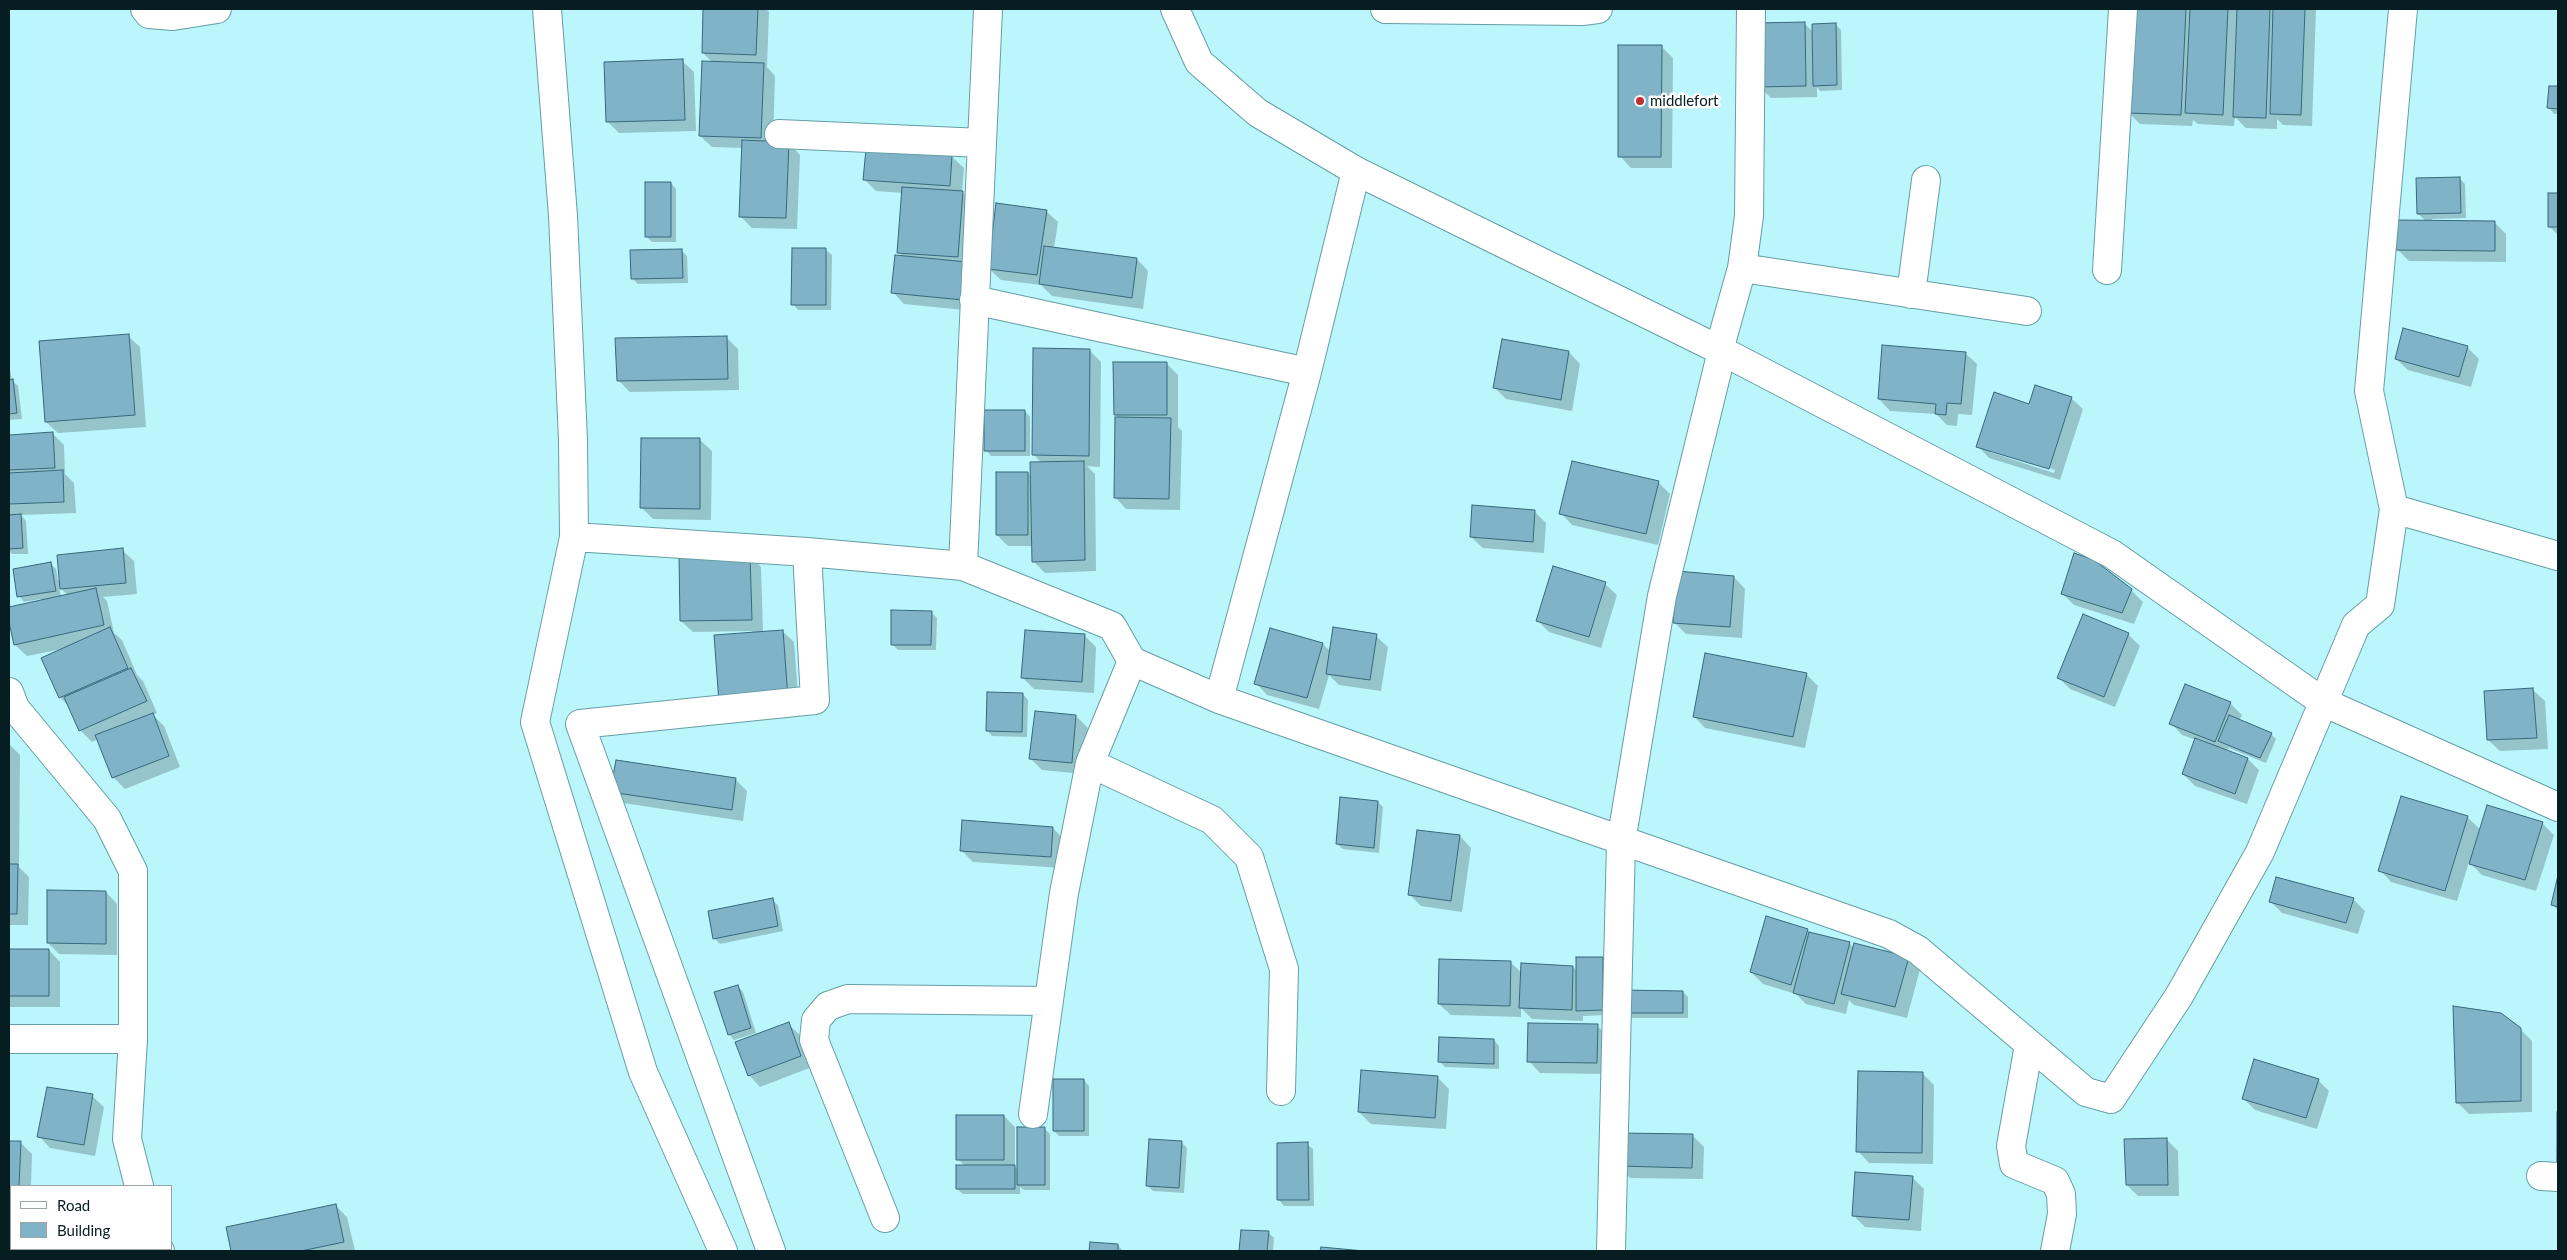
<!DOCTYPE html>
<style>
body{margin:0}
#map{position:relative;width:2567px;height:1260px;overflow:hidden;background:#bbf6fd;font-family:Lato,sans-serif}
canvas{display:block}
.frame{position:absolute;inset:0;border:10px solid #061e21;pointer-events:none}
.legend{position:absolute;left:10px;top:1185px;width:162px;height:65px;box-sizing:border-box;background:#fff;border:1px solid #9ba5a6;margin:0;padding:6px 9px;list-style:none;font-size:15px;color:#061e21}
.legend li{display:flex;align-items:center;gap:10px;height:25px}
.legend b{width:25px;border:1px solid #9ba5a6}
</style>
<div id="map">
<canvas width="2567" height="1260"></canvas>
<div class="frame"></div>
<ul class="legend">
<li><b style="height:6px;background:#fff"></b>Road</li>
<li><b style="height:14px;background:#81b3c8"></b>Building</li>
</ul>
</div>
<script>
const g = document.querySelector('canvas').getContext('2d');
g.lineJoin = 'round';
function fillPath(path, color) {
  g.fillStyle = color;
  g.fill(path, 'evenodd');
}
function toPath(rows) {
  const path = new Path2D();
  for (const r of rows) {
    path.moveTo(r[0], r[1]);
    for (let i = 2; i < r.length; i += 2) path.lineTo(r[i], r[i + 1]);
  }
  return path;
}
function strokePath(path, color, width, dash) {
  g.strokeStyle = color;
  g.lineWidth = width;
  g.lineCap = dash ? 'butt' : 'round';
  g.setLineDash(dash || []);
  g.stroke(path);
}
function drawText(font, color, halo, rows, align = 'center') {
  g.font = font + ' Lato,sans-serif';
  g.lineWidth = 5;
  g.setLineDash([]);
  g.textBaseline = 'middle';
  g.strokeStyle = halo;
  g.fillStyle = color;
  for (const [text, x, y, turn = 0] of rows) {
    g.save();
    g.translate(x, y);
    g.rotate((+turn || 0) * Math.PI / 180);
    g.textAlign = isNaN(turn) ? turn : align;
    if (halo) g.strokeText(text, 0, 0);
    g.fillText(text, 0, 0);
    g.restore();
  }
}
fillPath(toPath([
 [705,9,766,9,769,12,767,67,775,76,773,142,789,143,800,155,797,229,752,228,740,216,743,148,712,147,700,136,713,63,703,53],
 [2133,9,2316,9,2312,126,2283,125,2277,119,2277,129,2246,128,2235,117,2234,126,2198,124,2193,120,2192,126,2140,124,2129,113],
 [1804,23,1813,32,1835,24,1841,30,1842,90,1820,91,1817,87,1817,97,1771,98,1759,86],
 [1662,47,1673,58,1672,168,1631,168,1620,156],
 [682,61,694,72,696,131,619,133,608,122],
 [2550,87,2558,87,2558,114,2554,114,2549,108],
 [952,157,964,168,962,192,974,204,974,311,904,304,893,292,903,257,899,253,903,193,876,191,864,179],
 [2459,178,2465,184,2466,218,2432,219,2432,222,2494,222,2506,234,2506,262,2409,261,2397,249,2426,221,2418,214],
 [671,183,676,189,676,242,652,242,647,237],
 [2549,194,2558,194,2558,235,2549,226],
 [1046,211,1058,222,1054,248,1137,259,1148,271,1143,309,1052,296,1041,285,1001,280,989,269],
 [681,250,687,256,688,283,638,284,632,278],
 [826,250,832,255,831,310,798,310,793,304],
 [128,336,140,347,146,427,58,433,46,422],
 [726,337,738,349,739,390,630,392,618,380],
 [2467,347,2479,359,2471,387,2408,370,2396,359],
 [1089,350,1101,362,1100,467,1087,466,1095,474,1096,571,1045,573,1033,561,1033,546,1008,546,997,535,1028,473,1032,478,1042,463,1033,454],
 [1569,352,1580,364,1572,411,1506,399,1494,387],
 [1965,353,1977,364,1972,415,1958,414,1957,426,1947,425,1936,414,1890,411,1879,399],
 [9,363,12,380,18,386,22,419,9,420],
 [1166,363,1178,375,1178,427,1182,431,1180,510,1126,509,1115,497,1119,419,1115,414],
 [2071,398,2083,409,2060,480,1989,458,1978,446,2030,405],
 [1990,450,2055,470,2054,473,1990,452],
 [1025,411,1030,417,1030,456,991,456,986,450],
 [52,433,64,445,65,474,74,483,76,513,21,515,26,521,28,554,12,554,9,551,9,436],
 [700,440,712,451,711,520,653,519,641,507],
 [1658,482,1670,494,1658,545,1572,525,1561,513],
 [1535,512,1546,523,1544,553,1483,548,1471,537],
 [122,550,134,561,137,594,103,597,107,601,114,633,122,640,137,675,143,681,157,713,153,715,164,726,180,767,125,789,113,777,98,739,92,742,80,730,70,708,60,697,62,649,27,656,15,645,9,617,9,609,42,601,41,599,24,602,19,596,51,564,56,569,58,580,60,580],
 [59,587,68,595,61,597],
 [750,555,761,567,763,632,782,631,794,642,799,709,752,631,693,632,681,621],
 [1734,577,1745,589,1742,638,1686,634,1675,623],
 [1605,584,1617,595,1601,648,1549,632,1537,620],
 [2131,590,2143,602,2134,624,2074,605,2063,594],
 [931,612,937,618,936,650,898,650,892,644],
 [2128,634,2140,646,2115,707,2070,689,2059,678],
 [1085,636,1096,647,1094,693,1034,689,1023,678],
 [1376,636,1388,647,1381,691,1339,685,1329,675,1319,709,1267,695,1256,683,1323,644,1331,652],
 [1806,674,1818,686,1805,748,1705,728,1694,716],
 [2533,690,2545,701,2548,749,2500,751,2488,740],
 [1023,694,1028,700,1027,737,992,736,987,730],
 [2230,703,2242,715,2239,721,2271,734,2276,739,2266,763,2229,748,2227,751,2248,759,2259,770,2247,804,2195,786,2183,774,2196,740,2182,735,2171,723],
 [1036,712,1076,716,1088,728,1083,774,1042,770,1031,759],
 [9,744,20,755,19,867,29,877,28,925,9,925],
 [736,780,747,791,743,821,623,803,612,791],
 [1378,802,1383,807,1379,853,1343,849,1337,844],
 [2467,817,2481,830,2542,823,2554,835,2536,891,2482,875,2469,862,2457,901,2391,882,2380,870],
 [1053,828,1064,840,1062,868,973,862,961,850],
 [1418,831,1460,836,1471,848,1462,912,1421,906,1409,894],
 [2558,880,2558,910,2552,904],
 [106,892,117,904,117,955,59,954,48,943],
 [2353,899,2365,911,2358,934,2282,913,2270,901],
 [772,900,778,905,783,931,720,944,714,938],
 [1807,930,1811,933,1849,943,1854,948,1908,958,1920,969,1907,1018,1854,1005,1849,1000,1846,1014,1806,1004,1796,994,1763,984,1751,972],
 [9,950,49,950,60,962,60,1007,9,1007],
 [1603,958,1608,963,1608,1015,1583,1016,1583,1021,1532,1019,1521,1008,1521,1017,1451,1015,1439,1004,1510,962,1522,973,1573,967,1577,971],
 [738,986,743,992,756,1033,734,1040,729,1034],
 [1683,992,1688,997,1688,1018,1627,1018,1622,1013],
 [788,1024,800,1035,812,1067,760,1087,749,1075],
 [1597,1026,1609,1037,1608,1074,1540,1073,1529,1061],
 [2520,1029,2532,1041,2532,1112,2469,1114,2457,1102],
 [1494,1040,1499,1046,1499,1069,1445,1067,1439,1061],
 [1923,1074,1934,1085,1933,1164,1869,1163,1858,1151],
 [1437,1077,1449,1089,1446,1129,1371,1124,1359,1112],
 [1084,1080,1089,1086,1089,1136,1059,1136,1054,1131],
 [2318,1080,2329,1091,2317,1129,2255,1110,2243,1098],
 [92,1096,104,1107,95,1156,50,1148,39,1136],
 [1004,1116,1015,1127,1015,1167,1018,1170,1044,1128,1050,1134,1050,1190,1024,1190,1020,1187,1020,1194,963,1194,957,1189,965,1166,958,1159],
 [1692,1135,1704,1147,1703,1179,1630,1178,1619,1166],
 [2166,1139,2178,1151,2179,1196,2138,1196,2127,1185],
 [9,1142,20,1142,32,1154,31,1186,11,1186,11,1213,9,1212],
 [1181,1142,1187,1148,1184,1193,1153,1191,1147,1185],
 [1307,1144,1313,1149,1314,1206,1284,1206,1279,1200],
 [1912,1177,1924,1189,1921,1231,1865,1227,1853,1215],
 [335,1205,347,1217,355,1251,232,1251,227,1228],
 [1242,1231,1268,1232,1274,1238,1273,1251,1241,1251],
 [1091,1243,1118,1245,1123,1251,1090,1251],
 [27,1249,105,1249,105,1251,27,1251]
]), '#0003');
const building = toPath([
 [703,9,758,9,756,55,702,53,703,9],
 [2132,9,2186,9,2181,115,2128,113,2132,9],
 [2190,9,2228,9,2223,115,2185,113,2190,9],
 [2237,9,2270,9,2266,118,2233,117,2237,9],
 [2273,9,2305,9,2301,115,2270,114,2273,9],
 [1805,22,1806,86,1758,87,1756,23,1805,22],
 [1836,23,1837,85,1813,86,1812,24,1836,23],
 [1618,45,1662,45,1661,157,1618,157,1618,45],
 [683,59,685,120,606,122,604,62,683,59],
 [702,61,764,63,761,138,699,136,702,61],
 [2549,86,2558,86,2558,109,2547,108,2549,86],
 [742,140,789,142,786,218,739,217,742,140],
 [866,149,952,156,950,186,863,180,866,149],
 [2460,177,2461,213,2417,214,2416,178,2460,177],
 [645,182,671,182,671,237,645,237,645,182],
 [902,187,963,191,958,257,897,253,902,187],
 [2548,193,2558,193,2558,227,2548,227,2548,193],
 [996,203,1047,210,1037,275,988,269,996,203],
 [2396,220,2495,221,2495,251,2396,250,2396,220],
 [1044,246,1137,258,1132,298,1039,284,1044,246],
 [792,248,826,248,826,305,791,305,792,248],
 [682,249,683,278,631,279,630,250,682,249],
 [895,255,967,262,963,300,891,293,895,255],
 [2403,328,2468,346,2459,377,2395,359,2403,328],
 [129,334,135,415,45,422,39,341,129,334],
 [727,336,728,379,617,381,615,338,727,336],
 [1502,339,1569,351,1561,400,1493,388,1502,339],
 [1882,345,1966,352,1961,404,1947,403,1946,415,1935,414,1936,404,1878,399,1882,345],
 [1033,348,1090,349,1089,456,1032,455,1033,348],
 [1113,362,1167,362,1167,415,1114,415,1113,362],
 [13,379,17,413,9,414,9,380,13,379],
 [2035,385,2072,397,2049,469,1976,447,1994,392,2029,404,2035,385],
 [984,410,1025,410,1025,451,984,451,984,410],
 [1115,417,1171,418,1169,499,1114,498,1115,417],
 [53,432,55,468,9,470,9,435,53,432],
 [641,438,700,438,700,509,640,508,641,438],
 [1084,461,1085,560,1032,562,1030,462,1084,461],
 [1572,461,1659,481,1646,534,1559,514,1572,461],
 [63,470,64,502,9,504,9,473,63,470],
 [996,472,1028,472,1028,535,996,535,996,472],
 [1472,505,1535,510,1533,542,1470,537,1472,505],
 [21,514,23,548,9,549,9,515,21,514],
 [123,548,126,583,60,589,57,555,123,548],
 [2074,553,2094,560,2132,589,2122,613,2061,594,2074,553],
 [750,554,752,620,680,621,679,556,750,554],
 [51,562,56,591,17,597,13,569,51,562],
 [1553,566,1606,582,1589,637,1536,621,1553,566],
 [1677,571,1734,576,1730,627,1673,623,1677,571],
 [96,588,104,625,14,645,9,622,9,607,96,588],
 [891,610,932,611,931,645,891,645,891,610],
 [2083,614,2129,633,2104,697,2057,678,2083,614],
 [110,627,128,668,59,698,41,658,110,627],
 [1333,627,1377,634,1370,680,1326,674,1333,627],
 [1270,628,1323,643,1307,698,1254,684,1270,628],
 [783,630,788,698,719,703,714,635,783,630],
 [1025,630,1085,634,1082,682,1021,678,1025,630],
 [1705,653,1807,673,1793,737,1693,717,1705,653],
 [131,668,147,701,79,731,64,697,131,668],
 [2185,684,2231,702,2215,742,2169,724,2185,684],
 [2533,688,2537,738,2487,740,2484,691,2533,688],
 [987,692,1023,693,1022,732,986,731,987,692],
 [1035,711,1076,715,1072,763,1029,759,1035,711],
 [153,713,169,756,112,778,95,735,153,713],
 [2229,715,2272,733,2260,758,2218,741,2229,715],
 [2195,738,2248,758,2235,794,2182,774,2195,738],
 [616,760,736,778,732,810,610,792,616,760],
 [2401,796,2468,816,2445,891,2378,871,2401,796],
 [1340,797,1378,801,1374,848,1336,844,1340,797],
 [2487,805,2543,822,2525,880,2469,864,2487,805],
 [962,820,1053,827,1051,857,960,851,962,820],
 [1417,830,1460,835,1451,901,1408,895,1417,830],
 [9,864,18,864,17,914,9,914,9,864],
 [2558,875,2558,907,2551,905,2558,875],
 [2276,877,2354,898,2346,923,2269,902,2276,877],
 [47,890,106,891,106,944,47,943,47,890],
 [773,898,778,926,713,939,708,911,773,898],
 [1766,916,1808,929,1791,985,1750,972,1766,916],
 [1809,932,1850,942,1834,1004,1793,993,1809,932],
 [1854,943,1909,957,1895,1007,1841,994,1854,943],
 [9,949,49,949,49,996,9,996,9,949],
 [1576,957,1603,957,1603,1010,1576,1011,1576,957],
 [1439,959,1511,961,1510,1006,1438,1004,1439,959],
 [1521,963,1573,966,1572,1010,1519,1008,1521,963],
 [738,985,751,1028,728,1035,714,992,738,985],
 [1621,990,1683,991,1683,1013,1620,1013,1621,990],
 [2453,1006,2501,1013,2521,1028,2521,1101,2456,1103,2453,1006],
 [789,1022,801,1056,748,1076,735,1042,789,1022],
 [1528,1023,1598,1024,1597,1063,1527,1062,1528,1023],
 [1439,1037,1494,1039,1494,1064,1438,1062,1439,1037],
 [2254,1059,2319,1079,2306,1118,2242,1099,2254,1059],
 [1361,1070,1438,1076,1435,1118,1358,1112,1361,1070],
 [1858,1071,1923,1072,1922,1153,1856,1152,1858,1071],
 [1053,1079,1084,1079,1084,1131,1053,1131,1053,1079],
 [47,1087,93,1094,84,1145,37,1137,47,1087],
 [2557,1112,2558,1112,2557,1170,2557,1112],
 [956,1115,1004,1115,1004,1160,956,1160,956,1115],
 [1017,1127,1045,1127,1045,1185,1017,1185,1017,1127],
 [1618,1133,1693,1134,1692,1168,1618,1166,1618,1133],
 [2167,1138,2168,1185,2126,1185,2124,1139,2167,1138],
 [1149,1139,1182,1141,1179,1188,1146,1186,1149,1139],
 [9,1141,21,1141,19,1186,11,1186,11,1202,9,1202,9,1141],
 [1308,1142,1309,1200,1277,1200,1277,1143,1308,1142],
 [956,1165,1015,1165,1015,1189,956,1189,956,1165],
 [1855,1172,1913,1176,1909,1220,1852,1216,1855,1172],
 [336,1204,344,1242,301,1251,231,1251,226,1227,336,1204],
 [1241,1230,1269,1231,1267,1251,1239,1251,1241,1230],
 [1090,1242,1118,1244,1118,1251,1089,1251,1090,1242],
 [1321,1247,1364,1251,1320,1251,1321,1247],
 [25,1249,94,1249,94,1251,25,1251,25,1249]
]);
fillPath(building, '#81b3c8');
strokePath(building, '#37687b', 1);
const minor = toPath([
 [547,9,563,216,573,440,574,537,535,722,643,1072,723,1251],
 [988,9,963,566,1112,626,1132,661,1219,699,1889,934,1918,950,2086,1092,2111,1099,2179,996,2260,852,2356,625,2380,605,2394,509,2558,556],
 [779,134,982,143],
 [1742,268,2027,311],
 [2107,270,2123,9],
 [1911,294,1926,180],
 [974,300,1307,372],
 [1719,350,1742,268,1749,216,1751,9],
 [2394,509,2369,391,2403,9],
 [574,537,807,552],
 [1132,661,1090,763,1212,820,1249,857,1284,969,1281,1091],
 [1219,699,1307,372,1356,171],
 [9,1039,133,1039],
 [2029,1045,2011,1146,2014,1164,2055,1181,2061,1194,2062,1214,2055,1251],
 [1033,1114,1064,893,1090,763],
 [2541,1176,2558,1177],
 [885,1218,814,1040,816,1020,828,1006,848,999,1049,1001],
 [771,1251,580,724,815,700,807,552,963,566],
 [1611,1251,1621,842,1662,596,1722,351]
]);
const tertiary = toPath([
 [145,9,149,14,173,16,217,9],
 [1175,9,1199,62,1258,113,1356,171,1722,351,2112,554,2323,702,2558,807],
 [1385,9,1582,11,1598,9],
 [9,692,15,708,107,819,133,871,133,1039,127,1139,139,1186],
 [159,1249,160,1251]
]);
strokePath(minor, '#659ea5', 30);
strokePath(tertiary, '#659ea5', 30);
strokePath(minor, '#fff', 28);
strokePath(tertiary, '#fff', 28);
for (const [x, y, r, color] of [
 [1640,101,5,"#bf3031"]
]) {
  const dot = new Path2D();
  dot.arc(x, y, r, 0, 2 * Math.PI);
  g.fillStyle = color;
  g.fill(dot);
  strokePath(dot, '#fff', 2);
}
drawText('15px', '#061e21', '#fff', [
 ["middlefort",1650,101]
], 'left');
</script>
